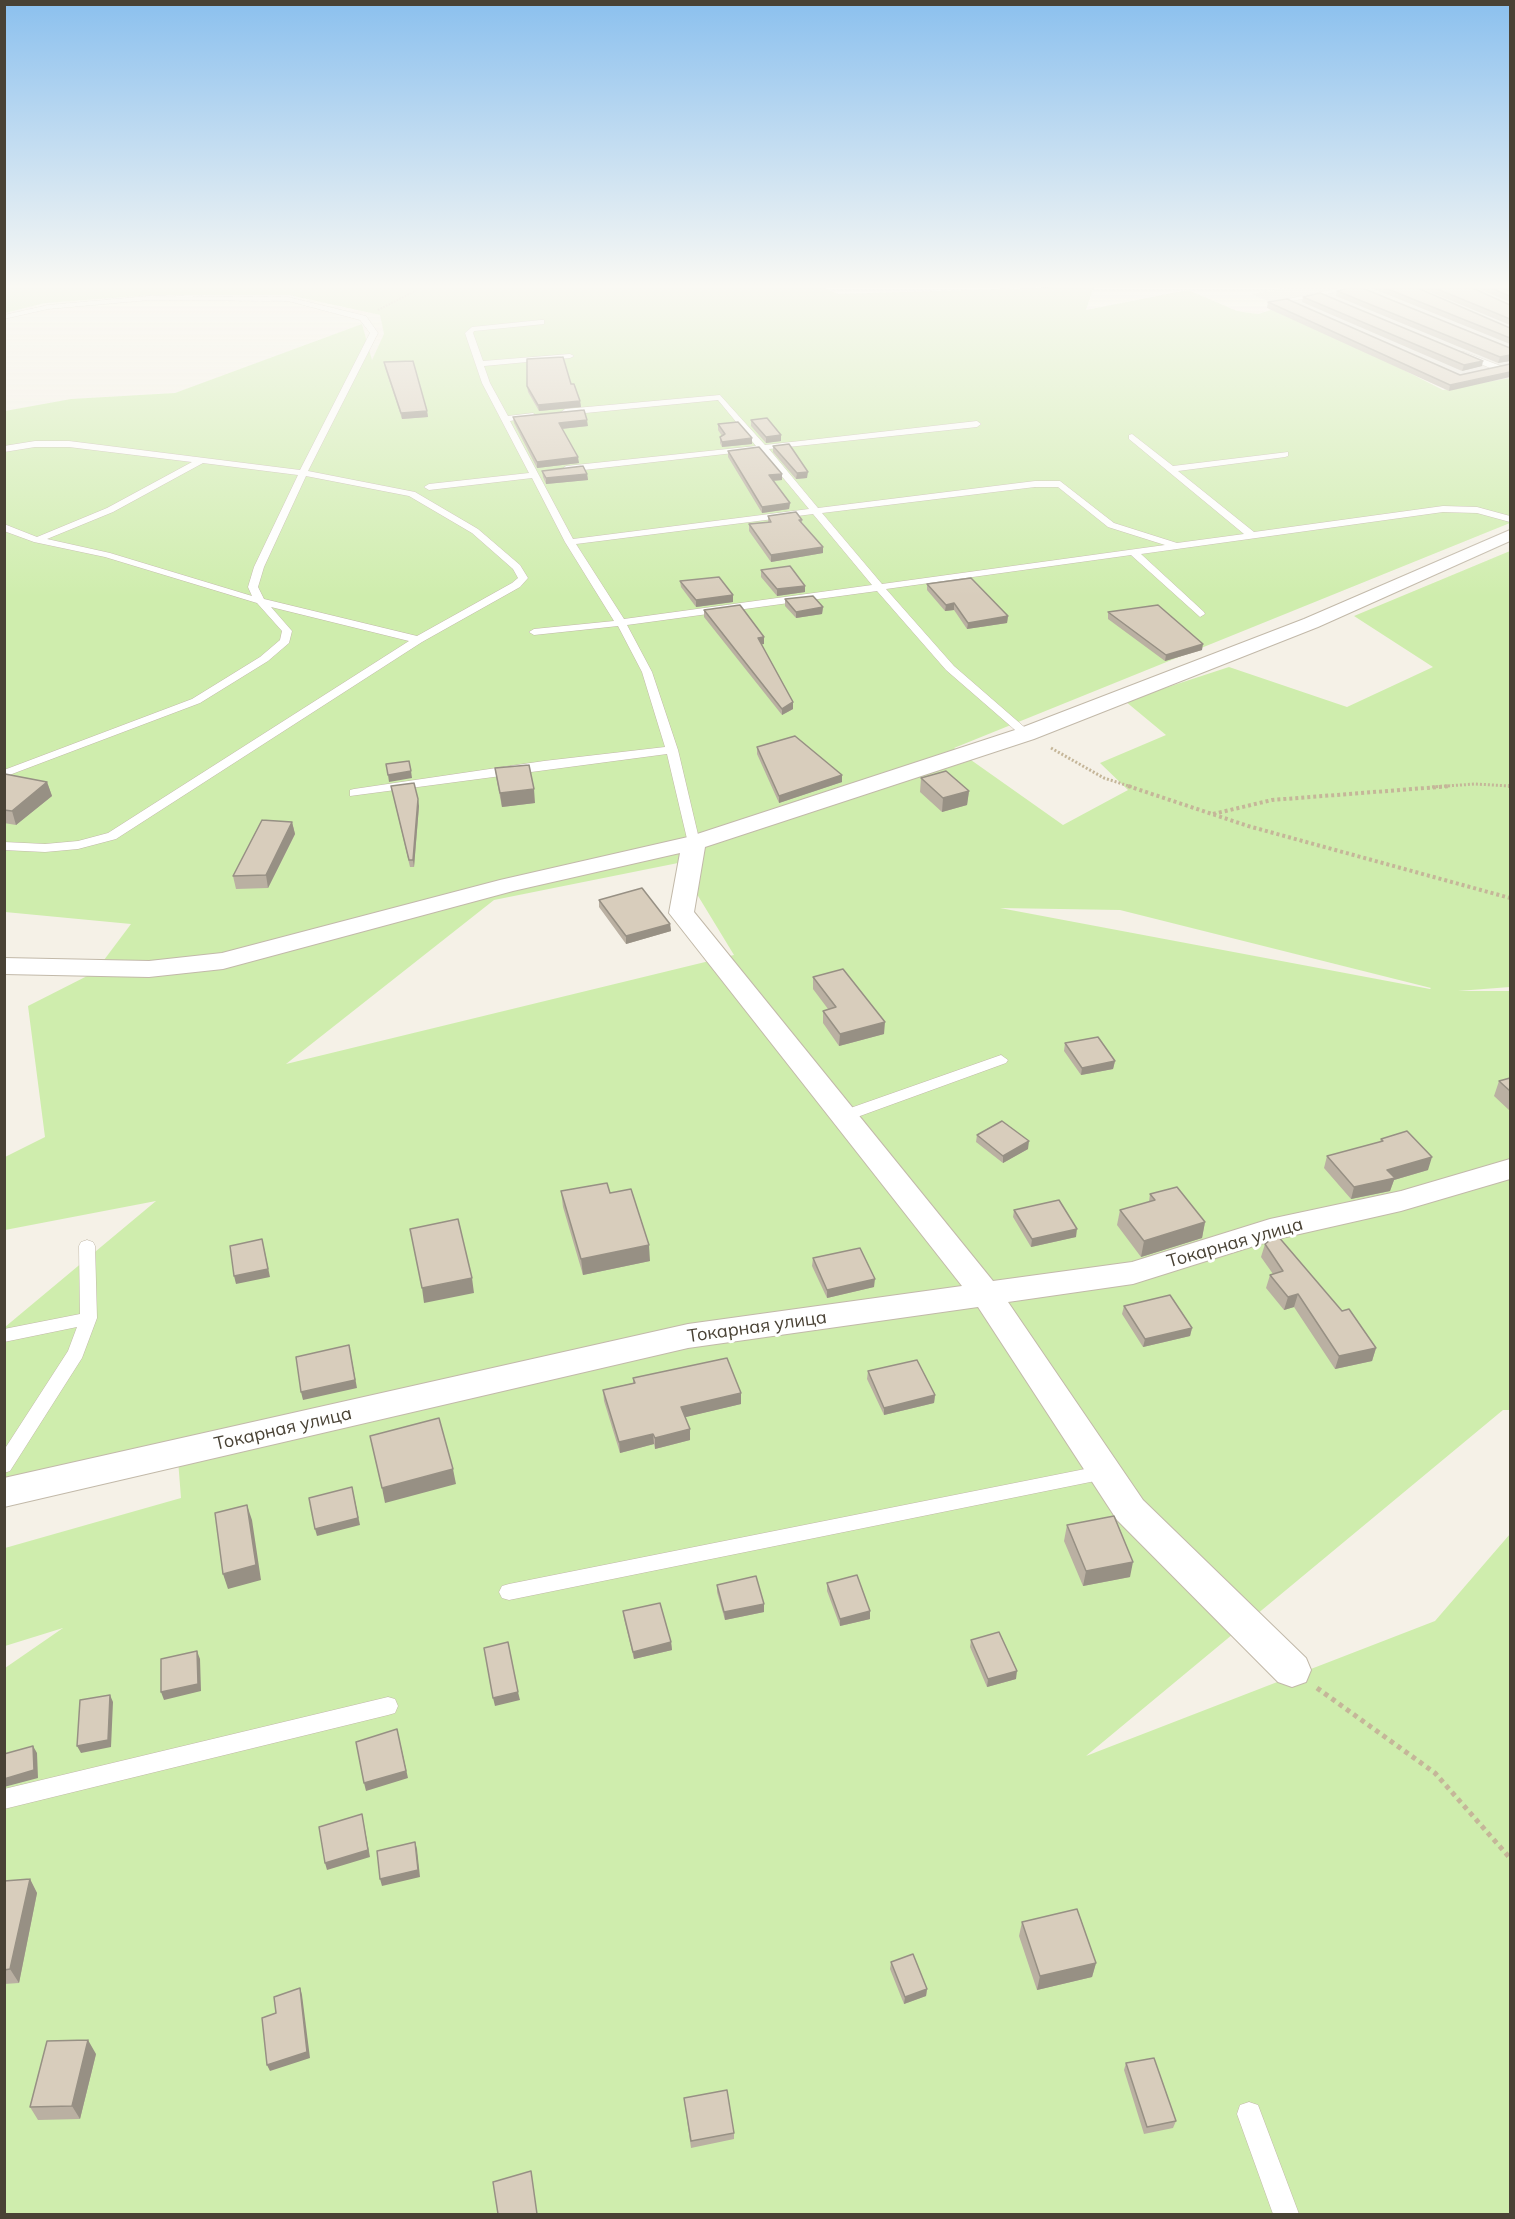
<!DOCTYPE html>
<meta charset="utf-8">
<style>
body{margin:0}
#map{position:relative;width:1515px;height:2219px;overflow:hidden;background:#f5f1e7;font-family:Mulish,sans-serif}
canvas{display:block}
.frame{position:absolute;inset:0;border:6px solid #494235;pointer-events:none}
</style>
<div id="map">
<canvas width="1515" height="2219"></canvas>
<div class="frame"></div>
</div>
<script>
const g = document.querySelector('canvas').getContext('2d');
g.lineJoin = 'round';
function fillPath(path, color) {
  g.fillStyle = color;
  g.fill(path, 'evenodd');
}
function toPath(rows) {
  const path = new Path2D();
  for (const r of rows) {
    path.moveTo(r[0], r[1]);
    for (let i = 2; i < r.length; i += 2) path.lineTo(r[i], r[i + 1]);
  }
  return path;
}
function strokePath(path, color, width, dash) {
  g.strokeStyle = color;
  g.lineWidth = width;
  g.lineCap = dash ? 'butt' : 'round';
  g.setLineDash(dash || []);
  g.stroke(path);
}
function drawText(font, color, halo, rows, align = 'center') {
  g.font = font + ' Mulish,sans-serif';
  g.lineWidth = 6;
  g.setLineDash([]);
  g.textBaseline = 'middle';
  g.strokeStyle = halo;
  g.fillStyle = color;
  for (const [text, x, y, turn = 0] of rows) {
    g.save();
    g.translate(x, y);
    g.rotate((+turn || 0) * Math.PI / 180);
    g.textAlign = isNaN(turn) ? turn : align;
    if (halo) g.strokeText(text, 0, 0);
    g.fillText(text, 0, 0);
    g.restore();
  }
}
fillPath(toPath([
 [1297,286,1510,286,1510,378,1458,390,1252,294]
]), '#e7e3dc');
fillPath(toPath([
 [5,286,821,286,838,294,1094,286,1086,310,1188,290,1237,311,1258,314,1280,307,1443,390,1510,378,1510,523,954,748,1063,825,1128,790,1100,763,1166,735,1125,701,1229,667,1347,707,1433,667,1354,616,1510,551,1510,987,1458,991,1510,991,1510,1410,1503,1410,1086,1756,1435,1621,1510,1534,1510,2214,5,2214,5,1668,63,1628,5,1646,5,1548,181,1498,177,1447,5,1478,5,1327,156,1201,5,1230,5,1157,45,1137,28,1006,95,972,131,924,5,912,5,411,71,399,175,393,362,324,372,360,384,334,380,315,289,295,152,295,45,303,5,313],
 [678,863,734,955,286,1064,494,900],
 [1000,908,1120,910,1431,988,1430,989]
]), '#cfedad');
const service = toPath([
 [1349,286,1365,286,1287,302,1283,300,1349,286],
 [149,296,288,297,366,316,378,333,308,471,415,492,478,529,520,565,528,578,520,587,422,642,116,839,78,849,45,852,4,850,4,842,45,844,78,841,108,833,409,641,271,607,292,631,289,643,268,661,200,703,4,777,4,770,192,699,260,657,280,640,282,631,257,603,105,557,34,542,4,531,4,524,37,537,107,508,192,462,69,447,35,447,4,452,4,446,35,441,69,441,300,470,370,333,360,320,288,301,149,300,48,309,4,319,4,315,48,305,149,296],
 [203,463,298,475,254,567,248,587,252,596,110,553,47,539,113,512,203,463],
 [306,476,409,496,472,533,513,569,518,578,512,583,417,636,264,599,258,587,264,567,306,476],
 [541,320,544,320,544,324,474,331,473,333,483,361,570,354,574,356,570,358,484,366,490,383,508,416,533,413,537,416,510,421,573,539,809,509,760,450,566,472,562,469,566,466,756,446,718,400,565,415,561,412,565,409,720,395,765,445,977,421,981,424,977,427,769,449,818,508,1035,481,1060,481,1114,523,1177,543,1244,534,1129,439,1129,435,1132,434,1173,466,1288,452,1288,456,1285,457,1178,471,1254,532,1443,506,1477,507,1510,516,1510,522,1477,513,1443,512,1141,554,1204,612,1205,614,1200,617,1131,555,886,589,954,666,1030,732,1032,734,1026,737,1022,736,946,670,877,591,627,625,652,672,678,750,700,843,694,847,688,843,667,754,350,796,350,790,354,789,544,761,665,747,642,672,618,626,534,635,529,632,534,629,614,621,565,542,532,478,429,490,424,487,429,484,529,473,482,383,465,333,472,327,541,320],
 [1035,487,1058,487,1108,527,1165,545,882,584,822,513,1035,487],
 [813,514,872,585,624,619,576,544,813,514],
 [1464,352,1501,366,1502,368,1495,370,1461,356,1461,352,1464,352],
 [1001,1055,1008,1060,1006,1063,849,1120,839,1120,836,1116,839,1112,1001,1055],
 [87,1240,93,1242,95,1246,97,1318,82,1358,10,1471,4,1473,4,1450,68,1351,77,1327,4,1342,4,1329,80,1314,79,1246,81,1242,87,1240],
 [1105,1465,1112,1467,1114,1472,1112,1477,1105,1479,509,1600,502,1598,499,1592,502,1586,509,1584,1105,1465],
 [388,1697,395,1699,398,1706,395,1713,388,1715,4,1809,4,1789,388,1697],
 [1249,2102,1258,2105,1299,2214,1273,2214,1237,2114,1240,2105,1249,2102]
]);
const minor = toPath([
 [1510,530,1510,541,1318,627,1034,739,705,847,694,912,993,1281,1132,1262,1270,1219,1401,1191,1510,1159,1510,1179,1401,1211,1273,1240,1133,1284,1008,1302,1143,1500,1306,1658,1311,1670,1306,1682,1292,1687,1278,1682,1117,1520,978,1307,688,1348,4,1507,4,1478,688,1324,962,1286,669,913,680,853,513,891,223,969,149,977,4,974,4,958,149,961,222,953,500,880,688,837,1018,729,1304,619,1510,530]
]);
strokePath(service, '#c2b9a9', 1);
strokePath(minor, '#c2b9a9', 2);
strokePath(toPath([
 [378,310,417,290,415,286]
]), '#c5b699', 2, [1.5, 1.5]);
strokePath(toPath([
 [1051,748,1104,778,1132,787],
 [1432,787,1475,784,1510,786]
]), '#c5b699', 3, [2, 2]);
strokePath(toPath([
 [1128,786,1248,826,1510,898],
 [1508,786,1510,786],
 [1213,814,1272,800,1451,786]
]), '#c5b699', 4, [3, 3]);
strokePath(toPath([
 [1317,1688,1435,1773,1510,1858]
]), '#c5b699', 5, [4.5, 4.5]);
fillPath(service, '#fff');
fillPath(minor, '#fff');
fillPath(toPath([
 [1369,286,1413,286,1510,328,1510,344,1369,287],
 [1416,286,1468,286,1510,305,1510,325],
 [1472,286,1497,286,1510,291,1510,302],
 [1337,291,1510,348,1510,362,1510,361,1498,363,1336,296],
 [1303,297,1482,366,1462,371,1302,302],
 [1268,302,1460,375,1449,391,1267,308],
 [384,362,427,411,428,417,402,419,385,368],
 [571,384,580,401,581,407,539,411,528,392,527,386],
 [513,417,588,426,562,429,579,463,537,468,514,423],
 [751,420,781,441,766,443,751,426],
 [718,424,752,438,752,444,722,447,720,443,720,437,722,436,718,430],
 [773,446,807,478,796,479,773,452],
 [728,451,782,480,773,481,790,503,789,509,762,513,728,457],
 [542,471,587,474,588,480,546,484,543,477],
 [768,516,802,520,802,524,823,547,823,553,771,562,749,531,749,524,768,522],
 [761,570,805,592,777,596,761,577],
 [680,581,733,602,696,607,681,587],
 [927,584,1008,616,1007,623,967,629,954,610,945,611,927,590],
 [785,599,823,607,822,614,796,618,785,606],
 [704,610,764,637,764,644,761,644,793,702,793,709,782,715,704,617],
 [1108,612,1202,650,1165,661,1108,619],
 [757,747,842,775,842,782,779,803,757,754],
 [495,768,535,803,502,807,497,782],
 [4,774,47,782,52,796,16,825,4,823],
 [921,778,969,791,967,805,942,812,920,792],
 [391,786,419,806,414,867,410,867],
 [292,822,295,834,268,888,236,889,233,876],
 [599,900,670,924,671,931,626,944,599,907],
 [813,977,884,1034,839,1046,823,1023,823,1011,828,1009,813,989],
 [1065,1043,1115,1061,1113,1069,1081,1075,1064,1051],
 [1510,1078,1510,1111,1494,1096,1499,1081],
 [977,1135,1028,1149,1003,1163,976,1142],
 [1381,1139,1428,1170,1394,1180,1390,1191,1351,1199,1324,1168,1327,1156,1380,1142],
 [561,1191,610,1193,650,1261,583,1275,563,1207],
 [1150,1194,1205,1222,1202,1238,1141,1257,1117,1225,1120,1210,1149,1202],
 [1014,1210,1076,1237,1031,1247,1013,1217],
 [1265,1244,1342,1311,1376,1348,1372,1361,1335,1369,1294,1307,1284,1310,1266,1288,1270,1275,1273,1274,1261,1257],
 [813,1258,874,1287,827,1298,812,1266],
 [1124,1306,1192,1328,1190,1336,1143,1347,1122,1314],
 [868,1371,935,1395,934,1403,884,1415,867,1379],
 [633,1378,741,1393,741,1404,685,1417,690,1440,655,1449,654,1444,620,1453,604,1401,603,1390,633,1383],
 [1067,1525,1130,1577,1083,1586,1064,1541],
 [827,1583,870,1619,840,1626,827,1591],
 [717,1585,764,1604,764,1612,725,1620,717,1592],
 [623,1611,671,1642,672,1650,634,1659,624,1619],
 [971,1640,1016,1679,987,1687,970,1647],
 [30,1879,37,1893,19,1983,4,1984,4,1881],
 [1022,1922,1096,1963,1092,1977,1037,1990,1019,1936],
 [891,1962,927,1989,926,1996,904,2004,890,1969],
 [96,2054,80,2119,38,2120,30,2107],
 [1126,2063,1176,2121,1173,2128,1144,2134,1124,2070],
 [684,2098,734,2133,734,2139,691,2148]
]), '#bab0a2');
fillPath(toPath([
 [1510,355,1510,361,1498,363,1500,357],
 [1483,361,1482,366,1462,371,1464,365],
 [1510,372,1510,377,1449,391,1450,385],
 [580,401,581,407,539,411,538,405],
 [427,411,428,417,402,419,401,413],
 [587,420,588,426,560,429,559,423],
 [781,435,781,441,766,443,766,437],
 [752,438,752,444,722,447,722,442],
 [578,457,579,463,537,468,537,462],
 [808,472,807,478,796,479,797,473],
 [587,474,588,480,546,484,546,478],
 [782,474,782,480,769,481,769,475],
 [790,503,789,509,762,513,762,507],
 [823,547,823,553,771,562,771,555],
 [805,586,805,592,777,596,777,589],
 [733,595,733,602,696,607,696,600],
 [954,603,954,610,945,611,946,605],
 [823,607,822,614,796,618,796,612],
 [1008,616,1007,623,967,629,968,623],
 [764,637,764,644,758,645,758,638],
 [1203,644,1202,650,1165,661,1166,655],
 [793,702,793,709,782,715,782,709],
 [411,771,412,778,389,782,388,775],
 [842,775,842,782,779,803,779,796],
 [47,782,52,796,16,825,12,811],
 [534,789,535,803,502,807,500,793],
 [969,791,967,805,942,812,943,798],
 [418,799,419,806,414,867,413,860],
 [292,822,295,834,268,888,266,875],
 [670,924,671,931,626,944,626,936],
 [885,1022,884,1034,839,1046,840,1034],
 [1115,1061,1113,1069,1081,1075,1082,1068],
 [1029,1141,1028,1149,1003,1163,1003,1156],
 [1432,1157,1428,1170,1394,1180,1390,1191,1351,1199,1354,1187,1387,1170],
 [1205,1222,1202,1238,1141,1257,1144,1241],
 [1077,1229,1076,1237,1031,1247,1032,1239],
 [262,1239,270,1277,236,1284,234,1276],
 [649,1245,650,1261,583,1275,581,1259],
 [472,1278,474,1293,424,1303,422,1288],
 [875,1279,874,1287,827,1298,827,1290],
 [1298,1294,1294,1307,1284,1310,1288,1297],
 [1192,1328,1190,1336,1143,1347,1145,1339],
 [349,1345,357,1388,303,1400,301,1392],
 [1376,1348,1372,1361,1335,1369,1339,1356],
 [741,1393,741,1404,682,1418,681,1407],
 [935,1395,934,1403,884,1415,884,1408],
 [690,1429,690,1440,655,1449,655,1438],
 [653,1434,654,1444,620,1453,619,1442],
 [453,1469,456,1484,385,1503,382,1488],
 [352,1487,360,1525,317,1536,315,1529],
 [247,1505,252,1520,261,1580,228,1589,223,1574],
 [1133,1562,1130,1577,1083,1586,1086,1571],
 [764,1604,764,1612,725,1620,724,1612],
 [870,1611,870,1619,840,1626,840,1619],
 [671,1642,672,1650,634,1659,633,1652],
 [197,1651,200,1659,201,1691,164,1700,161,1692],
 [1017,1671,1016,1679,987,1687,988,1679],
 [518,1692,520,1700,495,1706,493,1698],
 [110,1695,113,1702,111,1747,81,1753,77,1746],
 [397,1729,408,1778,366,1791,364,1783],
 [33,1746,37,1753,38,1778,4,1787,4,1779],
 [362,1814,370,1857,327,1870,325,1863],
 [415,1842,417,1849,420,1877,382,1886,380,1879],
 [30,1879,37,1893,19,1983,10,1969],
 [1096,1963,1092,1977,1037,1990,1040,1976],
 [300,1988,302,1995,310,2058,270,2071,267,2065],
 [927,1989,926,1996,904,2004,905,1997],
 [88,2040,96,2054,80,2119,72,2106]
]), '#979084');
const building = toPath([
 [1357,286,1510,348,1510,355,1500,357,1337,291,1357,286],
 [1380,286,1413,286,1510,328,1510,338,1380,286],
 [1430,286,1468,286,1510,305,1510,319,1430,286],
 [1486,286,1497,286,1510,291,1510,296,1486,286],
 [1320,293,1483,361,1464,365,1303,297,1320,293],
 [1287,299,1460,375,1510,364,1510,372,1450,385,1268,302,1287,299],
 [563,357,571,384,574,384,580,401,538,405,527,386,527,359,563,357],
 [413,361,427,411,401,413,384,362,413,361],
 [584,410,587,420,559,423,578,457,537,462,513,417,584,410],
 [767,418,781,435,766,437,751,420,767,418],
 [738,422,752,438,722,442,720,437,725,434,718,424,738,422],
 [789,444,808,472,797,473,773,446,789,444],
 [759,447,782,474,769,475,790,503,762,507,728,451,759,447],
 [583,466,587,474,546,478,542,471,583,466],
 [796,512,802,520,799,520,823,547,771,555,749,524,771,522,768,516,796,512],
 [790,566,805,586,777,589,761,570,790,566],
 [719,577,733,595,696,600,680,581,719,577],
 [971,578,1008,616,968,623,954,603,946,605,927,584,971,578],
 [813,596,823,607,796,612,785,599,813,596],
 [740,605,764,637,758,638,793,702,782,709,704,610,740,605],
 [1158,605,1203,644,1166,655,1108,612,1158,605],
 [795,736,842,775,779,796,757,747,795,736],
 [409,761,411,771,388,775,386,764,409,761],
 [529,765,534,789,500,793,495,768,529,765],
 [946,771,969,791,943,798,921,778,946,771],
 [5,774,47,782,12,811,4,810,5,774],
 [414,783,418,799,413,860,409,860,391,786,414,783],
 [262,820,292,822,266,875,233,876,262,820],
 [642,888,670,924,626,936,599,900,642,888],
 [843,969,885,1022,840,1034,823,1011,836,1007,813,977,843,969],
 [1098,1037,1115,1061,1082,1068,1065,1043,1098,1037],
 [1510,1078,1510,1091,1499,1081,1510,1078],
 [1002,1121,1029,1141,1003,1156,977,1135,1002,1121],
 [1407,1131,1432,1157,1387,1170,1395,1178,1354,1187,1327,1156,1383,1141,1381,1139,1407,1131],
 [607,1183,610,1193,631,1189,649,1245,581,1259,561,1191,607,1183],
 [1177,1187,1205,1222,1144,1241,1120,1210,1155,1200,1150,1194,1177,1187],
 [1059,1200,1077,1229,1032,1239,1014,1210,1059,1200],
 [458,1219,472,1278,422,1288,410,1229,458,1219],
 [1277,1235,1342,1311,1349,1309,1376,1348,1339,1356,1298,1294,1288,1297,1270,1275,1283,1271,1265,1244,1277,1235],
 [262,1239,268,1269,234,1276,230,1246,262,1239],
 [860,1248,875,1279,827,1290,813,1258,860,1248],
 [1170,1295,1192,1328,1145,1339,1124,1306,1170,1295],
 [349,1345,355,1380,301,1392,296,1357,349,1345],
 [727,1358,741,1393,681,1407,690,1429,655,1438,653,1434,619,1442,603,1390,635,1383,633,1378,727,1358],
 [917,1360,935,1395,884,1408,868,1371,917,1360],
 [439,1418,453,1469,382,1488,370,1436,439,1418],
 [352,1487,358,1518,315,1529,309,1498,352,1487],
 [247,1505,256,1565,223,1574,215,1513,247,1505],
 [1114,1516,1133,1562,1086,1571,1067,1525,1114,1516],
 [857,1575,870,1611,840,1619,827,1583,857,1575],
 [756,1576,764,1604,724,1612,717,1585,756,1576],
 [660,1603,671,1642,633,1652,623,1611,660,1603],
 [999,1632,1017,1671,988,1679,971,1640,999,1632],
 [508,1642,518,1692,493,1698,484,1648,508,1642],
 [197,1651,198,1684,161,1692,161,1659,197,1651],
 [110,1695,108,1740,77,1746,80,1700,110,1695],
 [397,1729,406,1771,364,1783,356,1742,397,1729],
 [33,1746,34,1770,4,1779,4,1754,33,1746],
 [362,1814,368,1850,325,1863,319,1827,362,1814],
 [415,1842,418,1870,380,1879,377,1851,415,1842],
 [30,1879,10,1969,4,1970,4,1881,30,1879],
 [1077,1909,1096,1963,1040,1976,1022,1922,1077,1909],
 [913,1954,927,1989,905,1997,891,1962,913,1954],
 [300,1988,307,2052,267,2065,262,2018,276,2013,274,1997,300,1988],
 [88,2040,72,2106,30,2107,47,2041,88,2040],
 [1154,2058,1176,2121,1147,2127,1126,2063,1154,2058],
 [727,2090,734,2133,691,2141,684,2098,727,2090],
 [531,2171,537,2214,498,2214,493,2182,531,2171]
]);
fillPath(building, '#d8cdbc');
strokePath(building, '#979084', 1.5);
const sky = g.createLinearGradient(0, 0, 0, 597);
sky.addColorStop(0, '#8bc0ee');
sky.addColorStop(0.48, '#faf9f4');
sky.addColorStop(1, '#faf9f400');
g.fillStyle = sky;
g.fillRect(0, 0, 1515, 597);
drawText('18px', '#494235', '#fff', [
 ["Токарная улица",1235,1243,-16],
 ["Токарная улица",757,1327,-8],
 ["Токарная улица",283,1429,-13]
]);
</script>
